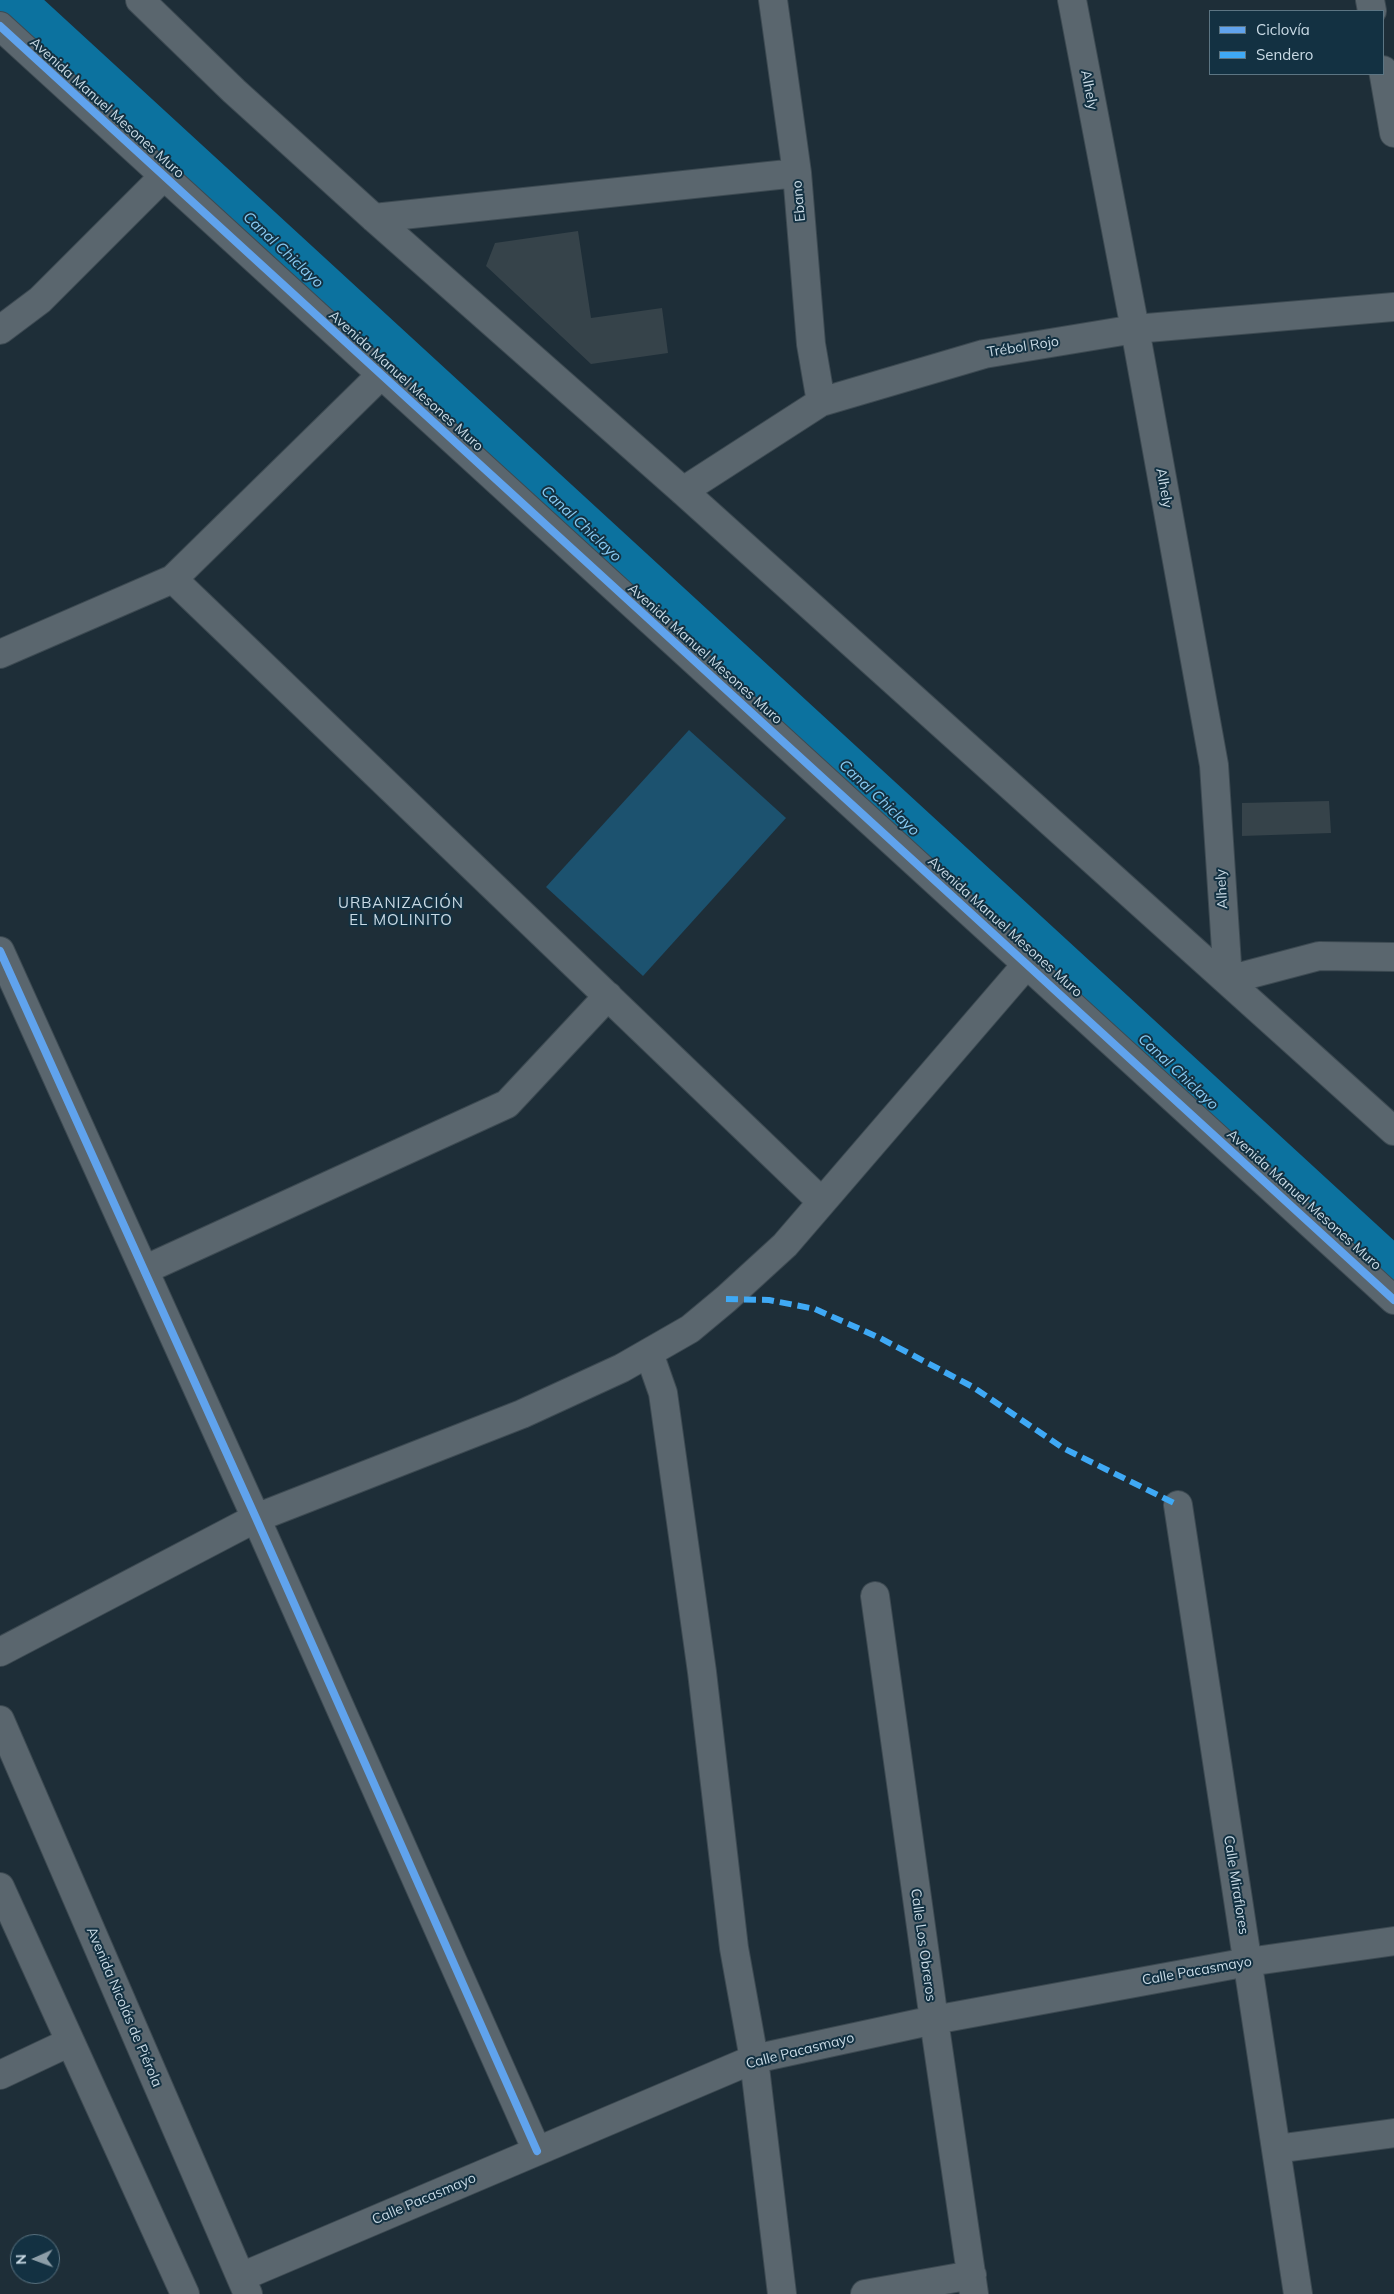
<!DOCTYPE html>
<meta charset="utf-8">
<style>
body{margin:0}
#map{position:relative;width:1394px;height:2294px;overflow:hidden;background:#1e2e38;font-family:Mulish,sans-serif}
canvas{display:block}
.legend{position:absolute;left:1209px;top:10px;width:175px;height:65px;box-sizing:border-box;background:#133142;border:1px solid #5c7583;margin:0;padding:6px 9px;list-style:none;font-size:15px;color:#c9dae5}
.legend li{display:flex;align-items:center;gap:10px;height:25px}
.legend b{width:25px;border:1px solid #5c7583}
.north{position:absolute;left:10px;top:2234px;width:50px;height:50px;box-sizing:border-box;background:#133142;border:1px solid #5c7583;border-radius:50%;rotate:268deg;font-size:14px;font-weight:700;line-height:20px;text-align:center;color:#c9dae5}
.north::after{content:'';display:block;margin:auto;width:18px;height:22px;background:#8d9ea8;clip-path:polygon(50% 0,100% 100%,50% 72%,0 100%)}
</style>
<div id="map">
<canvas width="1394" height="2294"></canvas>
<ul class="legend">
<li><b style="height:6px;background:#60a3ed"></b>Ciclovía</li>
<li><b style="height:6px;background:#3fa9f5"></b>Sendero</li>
</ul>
<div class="north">N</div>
</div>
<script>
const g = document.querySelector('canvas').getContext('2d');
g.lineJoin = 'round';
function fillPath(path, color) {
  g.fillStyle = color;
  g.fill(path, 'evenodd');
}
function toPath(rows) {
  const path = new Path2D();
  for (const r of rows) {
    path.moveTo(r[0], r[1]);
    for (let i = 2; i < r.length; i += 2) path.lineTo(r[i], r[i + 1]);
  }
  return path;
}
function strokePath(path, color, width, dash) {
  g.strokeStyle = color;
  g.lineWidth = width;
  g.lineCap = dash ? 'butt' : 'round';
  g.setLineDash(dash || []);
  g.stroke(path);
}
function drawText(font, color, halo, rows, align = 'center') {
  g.font = font + ' Mulish,sans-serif';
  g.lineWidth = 4;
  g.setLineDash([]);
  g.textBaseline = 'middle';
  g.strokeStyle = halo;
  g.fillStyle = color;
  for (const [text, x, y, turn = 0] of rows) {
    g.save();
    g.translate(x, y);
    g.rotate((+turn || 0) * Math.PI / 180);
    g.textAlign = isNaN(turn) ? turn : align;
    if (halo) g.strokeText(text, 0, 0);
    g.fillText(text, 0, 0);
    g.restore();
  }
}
fillPath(toPath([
 [689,730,786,818,643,976,546,887]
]), '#1c526f');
strokePath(toPath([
 [11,0,1394,1271]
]), '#0c729f', 45);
fillPath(toPath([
 [578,231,591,318,662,308,668,353,591,364,486,266,495,243],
 [1329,801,1331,833,1242,836,1242,803]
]), '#36434a');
const minor = toPath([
 [140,0,234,91,374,218,683,491,1394,1131],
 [773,0,797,173,811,344,821,402],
 [1072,0,1135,329,1214,765,1228,980,1319,956,1394,957],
 [1370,0,1372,11],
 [0,26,1394,1300],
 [1383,70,1394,133],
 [374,218,797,173],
 [0,330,40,300,164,176],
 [683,491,821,402,984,354,1135,329,1394,307],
 [173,579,822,1202],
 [0,654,173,579,381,375],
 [0,951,256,1518,537,2151],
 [144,1270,507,1104,608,996],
 [649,1353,663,1393,702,1672,734,1948,754,2059,782,2294],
 [1178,1505,1298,2294],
 [875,1596,934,2020,974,2294],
 [0,1652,256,1518,522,1414,622,1368,690,1329,726,1299,785,1245,1027,964],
 [0,1720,248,2294],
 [0,1887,185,2294],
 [0,2075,70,2042],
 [1276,2149,1394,2133],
 [241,2277,754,2059,934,2020,1248,1962,1394,1941],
 [865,2294,972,2275]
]);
strokePath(minor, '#3d4a52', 30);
strokePath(minor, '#5a666e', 28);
strokePath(toPath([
 [726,1299,769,1300,815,1309,880,1338,973,1387,1063,1448,1178,1505]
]), '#3fa9f5', 6, [12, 6]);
strokePath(toPath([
 [0,26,1394,1300],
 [0,951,256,1518,537,2151]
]), '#60a3ed', 8);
drawText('14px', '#c9dae5', '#133142', [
 ["Alhely",1089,90,79],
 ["Avenida Manuel Mesones Muro",107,108,42],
 ["Ebano",799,201,-95],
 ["Trébol Rojo",1023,347,-9],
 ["Avenida Manuel Mesones Muro",406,381,42],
 ["Alhely",1164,488,80],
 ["Avenida Manuel Mesones Muro",705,654,42],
 ["Alhely",1222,889,-93],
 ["Avenida Manuel Mesones Muro",1005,927,42],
 ["Avenida Manuel Mesones Muro",1304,1200,42],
 ["Calle Miraflores",1236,1885,81],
 ["Calle Los Obreros",923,1945,82],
 ["Calle Pacasmayo",1197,1971,-10],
 ["Avenida Nicolás de Piérola",124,2007,67],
 ["Calle Pacasmayo",800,2051,-14],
 ["Calle Pacasmayo",424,2199,-23]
]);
drawText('italic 15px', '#89caf2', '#133142', [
 ["Canal Chiclayo",283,250,43],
 ["Canal Chiclayo",581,524,43],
 ["Canal Chiclayo",879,798,43],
 ["Canal Chiclayo",1178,1072,43]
]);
g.letterSpacing = '1px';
drawText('15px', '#c9dae5', '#133142', [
 ["URBANIZACIÓN",401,903],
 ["EL MOLINITO",401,920]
]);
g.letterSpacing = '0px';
</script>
